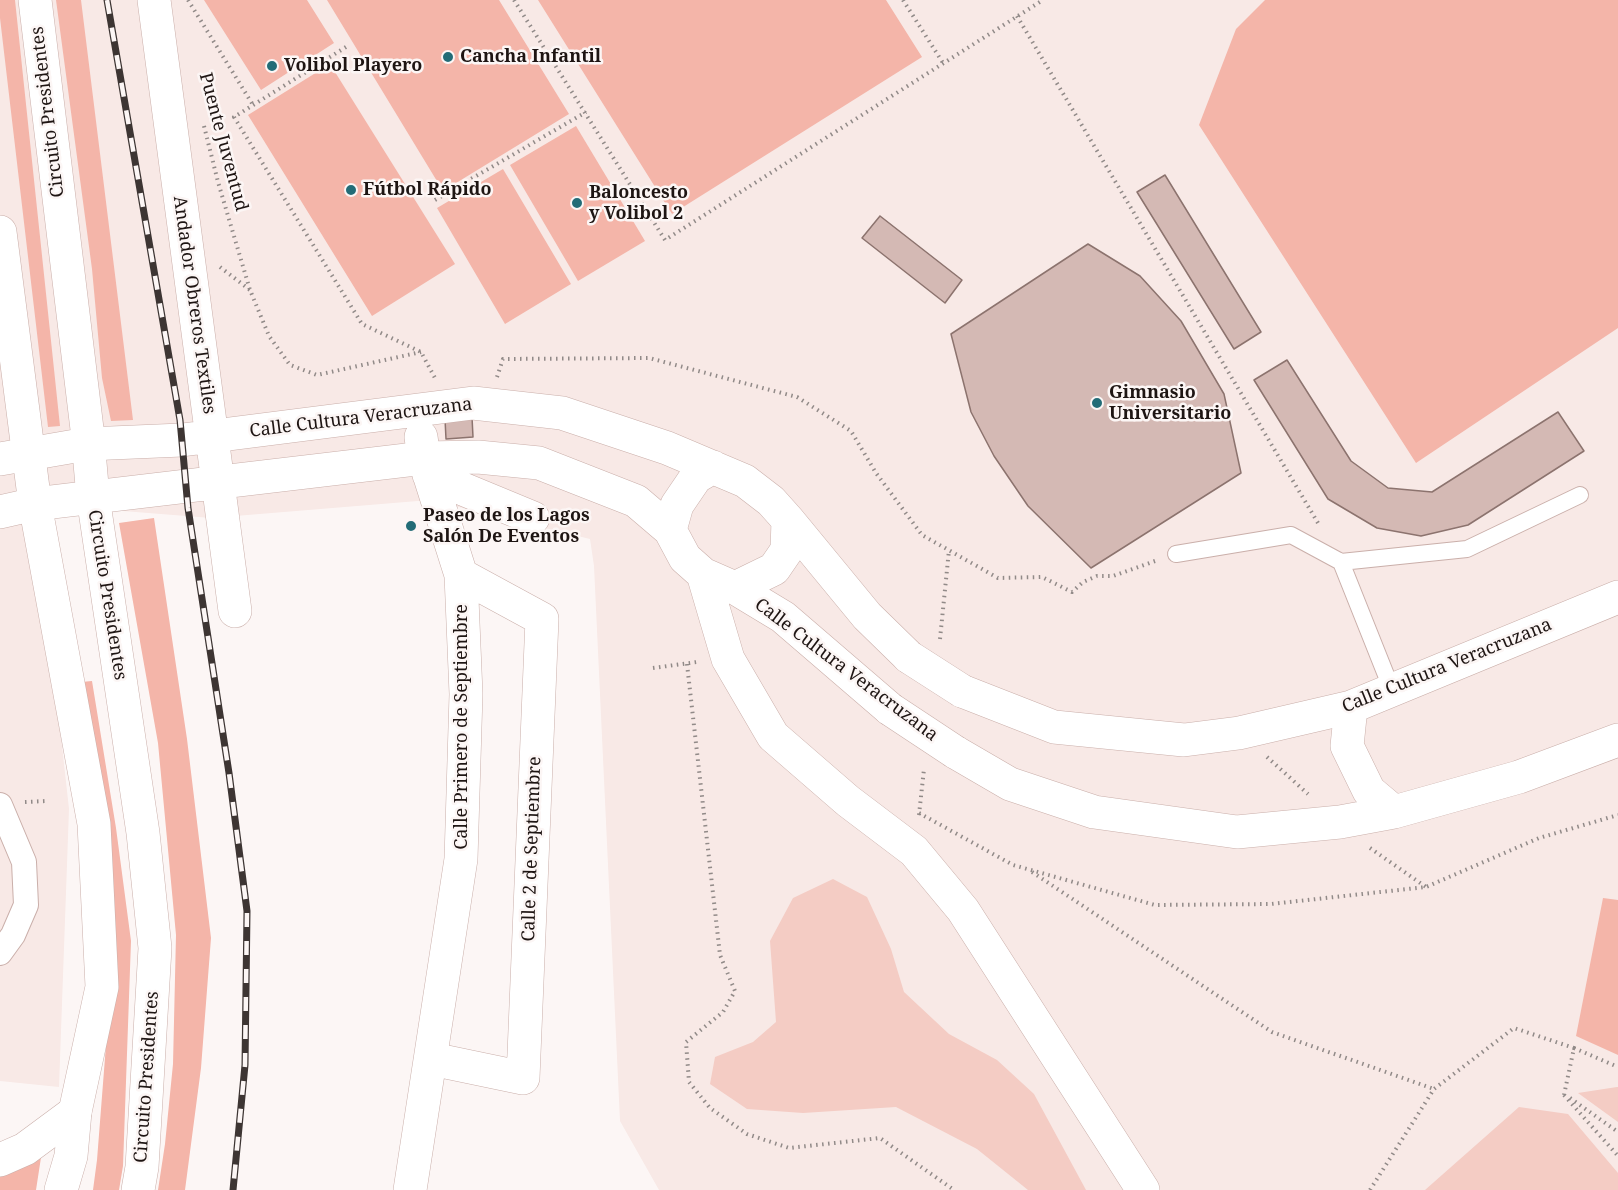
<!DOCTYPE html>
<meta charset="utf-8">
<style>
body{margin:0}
canvas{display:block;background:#fcf6f5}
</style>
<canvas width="1618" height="1190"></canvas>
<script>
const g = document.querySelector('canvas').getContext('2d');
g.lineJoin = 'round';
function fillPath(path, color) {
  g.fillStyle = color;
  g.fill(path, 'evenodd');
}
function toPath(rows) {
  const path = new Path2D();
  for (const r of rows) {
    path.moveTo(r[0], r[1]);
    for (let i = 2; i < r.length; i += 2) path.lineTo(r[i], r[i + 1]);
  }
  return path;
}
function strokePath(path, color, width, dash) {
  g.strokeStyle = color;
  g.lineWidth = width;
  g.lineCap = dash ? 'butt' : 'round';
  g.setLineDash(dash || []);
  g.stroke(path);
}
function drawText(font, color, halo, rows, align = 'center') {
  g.font = font + ' "Noto Serif",serif';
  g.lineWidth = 5;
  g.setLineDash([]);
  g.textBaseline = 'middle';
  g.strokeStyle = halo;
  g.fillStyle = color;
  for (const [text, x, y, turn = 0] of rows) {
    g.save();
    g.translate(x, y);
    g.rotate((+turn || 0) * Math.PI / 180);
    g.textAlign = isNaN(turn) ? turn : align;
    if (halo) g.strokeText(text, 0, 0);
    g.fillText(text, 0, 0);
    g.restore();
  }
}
fillPath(toPath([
 [0,0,1618,0,1618,1190,659,1190,620,1121,594,566,590,539,430,500,211,518,35,504,69,809,59,1087,0,1081]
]), '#f8e9e6');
fillPath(toPath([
 [0,0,15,0,60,426,48,427,0,18],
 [56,0,81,0,133,420,111,421,102,378,92,269],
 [204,0,307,0,334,43,261,90],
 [327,0,499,0,569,114,443,191],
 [538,0,886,0,922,57,672,214],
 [1265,0,1618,0,1618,328,1416,463,1199,125,1236,29],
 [330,64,455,264,372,316,248,115],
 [576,126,645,241,578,281,510,165],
 [503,169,571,284,505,324,437,208],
 [154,518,187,739,211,938,201,1068,185,1190,158,1190,165,1144,173,1064,176,935,158,743,119,523],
 [92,681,116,828,131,941,123,1166,119,1190,93,1190,97,1160,114,943,81,682],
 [1603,898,1618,900,1618,1055,1576,1036],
 [42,1151,36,1190,0,1190,0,1175]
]), '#f4b5a9');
fillPath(toPath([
 [833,879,867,897,891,949,904,992,949,1034,997,1060,1034,1094,1086,1190,1028,1190,977,1149,896,1107,803,1113,747,1109,710,1084,715,1057,753,1042,776,1022,770,941,793,898],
 [1618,1087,1618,1122,1578,1093,1617,1087],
 [1519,1107,1568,1114,1618,1173,1618,1190,1425,1190]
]), '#f4ccc4');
const building = toPath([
 [1165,175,1261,332,1234,349,1137,192,1165,175],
 [880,216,962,280,945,303,862,238,880,216],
 [1088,244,1140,276,1181,321,1224,394,1241,473,1091,568,1028,506,994,456,971,412,951,334,1088,244],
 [1287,360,1351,461,1388,488,1432,492,1558,412,1584,451,1468,525,1421,536,1377,528,1328,499,1254,380,1287,360],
 [472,417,473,437,446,439,445,419,472,417]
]);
fillPath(building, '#d4b9b4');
strokePath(building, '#8c736e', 1.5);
const service = toPath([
 [1176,554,1291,535,1341,562,1467,549,1580,495],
 [1341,562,1392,690]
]);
const pedestrian = toPath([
 [0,805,24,862,26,905,13,935,0,953]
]);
const minor = toPath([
 [154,0,235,611],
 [0,459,87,444,182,440,473,403,562,413,667,448,745,481,771,501,788,520,867,616,909,657],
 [429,475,533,518],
 [0,512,35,504,424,458,478,457,539,463,636,501,670,530,685,558,703,574,735,588,783,617,890,709],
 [670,530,677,505,696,477,713,467],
 [703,574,728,659,773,736,848,801,914,851,963,910,1143,1190],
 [735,588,774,569,787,550,788,520],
 [962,691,1054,727,1184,740,1239,733,1351,707,1618,597],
 [1351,707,1347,746,1369,791,1394,812],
 [955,752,1010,784,1094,812,1237,832,1340,822,1394,812,1519,777,1618,740],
 [432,1059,523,1078,542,619,461,575],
 [0,1160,25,1149,75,1112],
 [410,1190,461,859,466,694,461,575,424,458,421,437]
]);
const primary = toPath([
 [35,0,87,429,93,497,143,833,155,948,142,1167,138,1190],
 [0,232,35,504,94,824,102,987,75,1112,71,1156,61,1190]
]);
strokePath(service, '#caafaa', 18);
strokePath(pedestrian, '#caafaa', 26);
strokePath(minor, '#caafaa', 34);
strokePath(primary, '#caafaa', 34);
strokePath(toPath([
 [188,0,253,105],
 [514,0,665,240,1043,0],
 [903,0,943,63],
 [1017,16,1318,523],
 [346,47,234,117,362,324,421,352,435,378],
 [204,126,218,182,250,290,269,336,290,365,317,375,421,352],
 [435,200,586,112],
 [220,267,250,290],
 [497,377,503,359,649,358,797,397,851,431,876,473,922,535,998,578,1042,577,1072,592,1083,582,1097,576,1113,576,1155,561],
 [940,639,949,550],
 [687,664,720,955,735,991,723,1012,686,1042,689,1082,710,1108,747,1134,789,1148,880,1138,954,1190],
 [653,668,697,662],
 [1267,757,1308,794],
 [25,802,46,801],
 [919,813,1013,865,1155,905,1271,904,1426,887,1539,838,1618,815],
 [919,815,924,769],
 [1370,848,1426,887],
 [1032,872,1272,1032,1434,1089],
 [1574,1048,1618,1067],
 [1564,1095,1618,1156],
 [1570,1098,1618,1132],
 [1370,1190,1434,1089,1514,1028,1574,1048,1564,1095]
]), '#918a88', 4, [1.5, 4.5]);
strokePath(service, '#fff', 16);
strokePath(pedestrian, '#fff', 24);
strokePath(minor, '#fff', 33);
strokePath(primary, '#fff', 33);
const rail = toPath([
 [107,0,180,420,188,508,229,773,247,911,245,1065,233,1190]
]);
strokePath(rail, '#3d3533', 7);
strokePath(rail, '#fcf6f5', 4.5, [14]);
const minorBridge = toPath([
 [909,657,962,691],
 [890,709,955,752]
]);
strokePath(minorBridge, '#caafaa', 34, []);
strokePath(minorBridge, '#fff', 33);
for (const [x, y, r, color] of [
 [448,57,6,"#236c77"],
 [272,66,6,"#236c77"],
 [351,190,6,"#236c77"],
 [577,203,6,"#236c77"],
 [1097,403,6,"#236c77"],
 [411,526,6,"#236c77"]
]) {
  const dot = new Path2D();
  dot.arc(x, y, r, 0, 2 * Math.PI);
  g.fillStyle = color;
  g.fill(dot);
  strokePath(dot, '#fcf6f5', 2);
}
drawText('bold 18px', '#1e1513', '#fcf6f5', [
 ["Cancha Infantil",460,57],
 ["Volibol Playero",284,66],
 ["Fútbol Rápido",363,190],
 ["Baloncesto",589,193],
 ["y Volibol 2",589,214],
 ["Gimnasio",1109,393],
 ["Universitario",1109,414],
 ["Paseo de los Lagos",423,516],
 ["Salón De Eventos",423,537]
], 'left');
drawText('18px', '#1e1513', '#fcf6f5', [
 ["Circuito Presidentes",48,112,-97],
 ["Puente Juventud",223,142,75],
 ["Andador Obreros Textiles",194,305,82],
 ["Calle Cultura Veracruzana",361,418,-7],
 ["Circuito Presidentes",107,595,81],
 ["Calle Cultura Veracruzana",1447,666,-22],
 ["Calle Cultura Veracruzana",846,670,37],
 ["Calle Primero de Septiembre",462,727,-90],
 ["Calle 2 de Septiembre",532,849,-88],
 ["Circuito Presidentes",147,1077,-86]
]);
</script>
